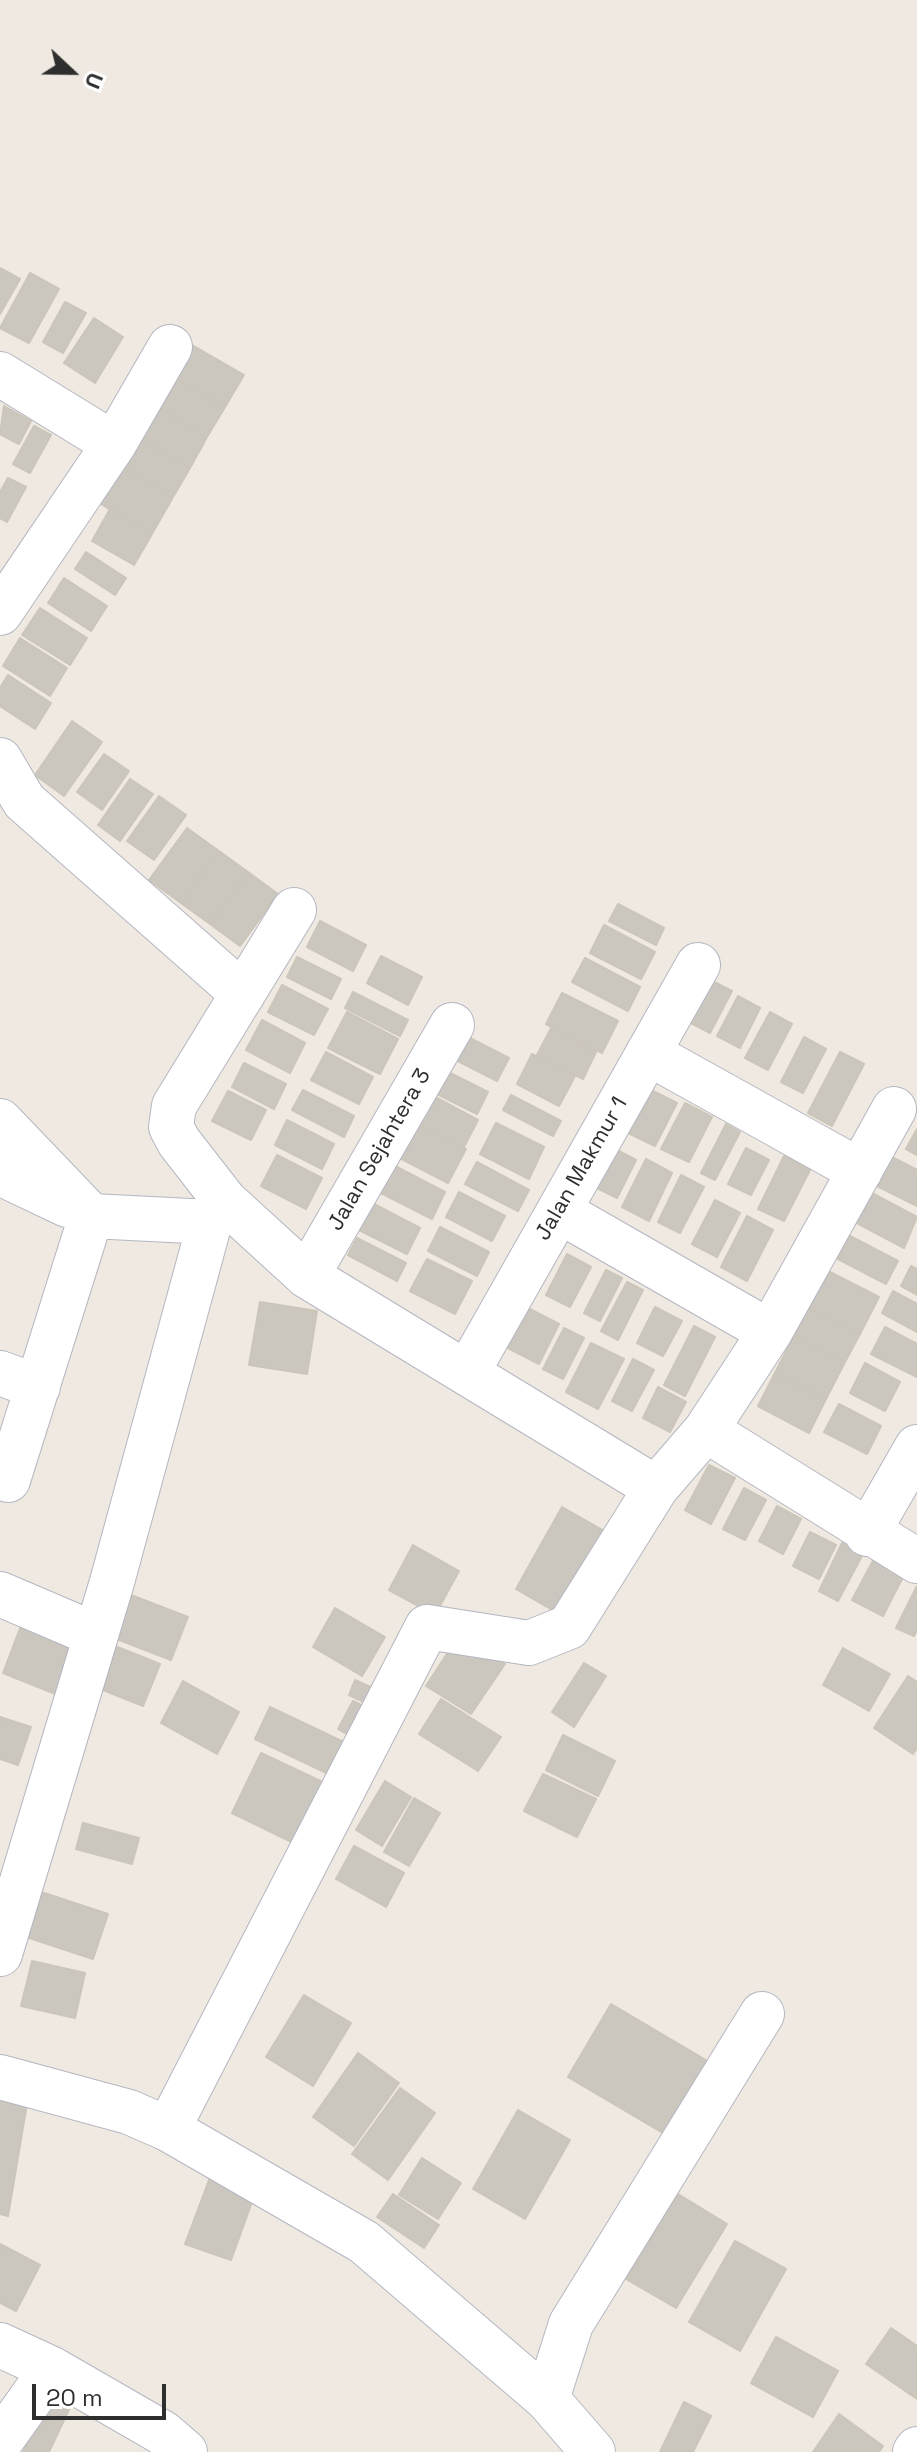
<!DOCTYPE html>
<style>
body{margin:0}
#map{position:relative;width:917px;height:2452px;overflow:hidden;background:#efe9e1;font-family:"Space Grotesk",sans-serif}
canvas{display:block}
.north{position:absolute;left:32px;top:32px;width:80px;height:80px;-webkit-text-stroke:6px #fff;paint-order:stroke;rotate:112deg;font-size:22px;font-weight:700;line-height:32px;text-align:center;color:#2e2e2e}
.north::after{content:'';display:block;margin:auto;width:28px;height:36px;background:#2e2e2e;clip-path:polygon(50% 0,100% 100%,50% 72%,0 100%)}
.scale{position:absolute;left:32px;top:2384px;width:134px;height:36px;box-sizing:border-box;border:4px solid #2e2e2e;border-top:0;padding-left:10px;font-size:24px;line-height:28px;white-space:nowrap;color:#2e2e2e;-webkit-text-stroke:6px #fff;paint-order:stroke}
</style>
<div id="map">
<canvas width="917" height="2452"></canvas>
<div class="north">U</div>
<div class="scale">20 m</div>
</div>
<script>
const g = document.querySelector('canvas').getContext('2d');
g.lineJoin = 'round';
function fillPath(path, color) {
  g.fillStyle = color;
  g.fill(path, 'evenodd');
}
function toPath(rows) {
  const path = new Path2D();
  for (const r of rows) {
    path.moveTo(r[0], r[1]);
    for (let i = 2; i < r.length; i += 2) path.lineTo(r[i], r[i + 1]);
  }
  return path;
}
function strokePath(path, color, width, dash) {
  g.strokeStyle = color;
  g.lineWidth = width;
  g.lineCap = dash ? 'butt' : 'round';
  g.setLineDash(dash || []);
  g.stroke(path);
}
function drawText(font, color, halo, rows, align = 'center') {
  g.font = font + ' "Space Grotesk",sans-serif';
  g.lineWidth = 6;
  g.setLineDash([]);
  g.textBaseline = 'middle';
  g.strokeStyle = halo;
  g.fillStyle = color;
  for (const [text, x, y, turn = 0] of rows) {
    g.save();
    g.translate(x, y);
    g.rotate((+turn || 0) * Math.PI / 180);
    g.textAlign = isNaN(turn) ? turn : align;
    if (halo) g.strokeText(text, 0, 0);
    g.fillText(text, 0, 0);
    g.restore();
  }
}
const building = toPath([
 [0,268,20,279,0,314,0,268],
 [30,273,59,289,29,343,0,328,30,273],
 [65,302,86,313,63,353,43,342,65,302],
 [94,318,123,337,95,383,64,363,94,318],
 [185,341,244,375,225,407,167,373,185,341],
 [167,373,225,407,207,437,150,403,167,373],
 [150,403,207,437,190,468,131,434,150,403],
 [4,406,31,421,19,444,0,434,4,406],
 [34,426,51,435,30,473,13,464,34,426],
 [131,434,190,468,173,497,115,463,131,434],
 [115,463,173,497,152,534,94,500,115,463],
 [8,478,26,487,7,522,0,518,0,492,8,478],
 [110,509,152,534,134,565,92,541,110,509],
 [86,552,126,578,115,595,75,569,86,552],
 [64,578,107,606,91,631,48,603,64,578],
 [40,608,87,638,70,665,22,635,40,608],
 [20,638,67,668,50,696,3,666,20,638],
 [8,675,51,703,35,729,0,706,0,688,8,675],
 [72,721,102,742,64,796,35,775,72,721],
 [104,754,129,771,102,810,77,792,104,754],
 [130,779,153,794,120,841,98,825,130,779],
 [159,796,186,815,154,860,127,841,159,796],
 [187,828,219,851,181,903,149,880,187,828],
 [219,851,248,872,210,924,181,903,219,851],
 [248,872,278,894,240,946,210,924,248,872],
 [618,904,664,928,656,945,609,921,618,904],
 [320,921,366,945,353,971,307,947,320,921],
 [604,925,655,952,641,979,590,953,604,925],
 [381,956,422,977,408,1005,367,983,381,956],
 [297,957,341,979,331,999,287,977,297,957],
 [585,958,640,987,628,1011,572,982,585,958],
 [710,980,732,991,710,1033,689,1022,710,980],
 [282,985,328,1009,314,1035,268,1012,282,985],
 [353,992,408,1020,400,1036,345,1008,353,992],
 [562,993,618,1021,602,1053,546,1024,562,993],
 [738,996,760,1008,740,1048,717,1036,738,996],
 [347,1012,398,1039,380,1074,328,1048,347,1012],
 [770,1012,792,1024,768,1070,745,1058,770,1012],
 [262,1020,305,1043,290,1073,246,1050,262,1020],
 [551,1028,596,1052,583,1079,537,1055,551,1028],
 [464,1035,509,1058,497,1081,452,1058,464,1035],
 [804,1037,826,1049,803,1093,781,1082,804,1037],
 [326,1052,373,1077,359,1104,311,1080,326,1052],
 [840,1052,864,1064,832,1126,808,1113,840,1052],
 [532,1054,575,1076,559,1106,517,1084,532,1054],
 [244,1063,286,1084,274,1109,232,1087,244,1063],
 [442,1069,488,1092,477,1114,431,1091,442,1069],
 [649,1089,677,1103,655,1146,626,1132,649,1089],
 [303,1090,354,1116,344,1137,292,1110,303,1090],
 [228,1091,266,1110,251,1140,212,1121,228,1091],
 [424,1091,478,1120,464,1147,409,1119,424,1091],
 [511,1095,561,1121,553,1136,503,1110,511,1095],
 [685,1103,712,1117,689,1162,661,1149,685,1103],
 [287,1120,334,1144,322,1169,275,1145,287,1120],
 [409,1120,466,1149,448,1183,392,1154,409,1120],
 [496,1123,544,1147,529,1179,480,1154,496,1123],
 [726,1124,740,1132,715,1180,701,1173,726,1124],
 [917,1129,917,1155,906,1149,917,1129],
 [746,1148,769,1160,751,1195,728,1184,746,1148],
 [615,1149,636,1160,617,1198,595,1187,615,1149],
 [277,1155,322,1178,306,1209,261,1186,277,1155],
 [784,1156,810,1170,784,1221,758,1209,784,1156],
 [890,1156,917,1170,917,1206,875,1185,890,1156],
 [646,1159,672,1173,649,1221,622,1207,646,1159],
 [477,1162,529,1190,518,1211,465,1184,477,1162],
 [393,1165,445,1192,432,1219,379,1192,393,1165],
 [681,1175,704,1187,680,1233,658,1222,681,1175],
 [459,1192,505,1216,492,1241,446,1217,459,1192],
 [870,1192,917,1217,904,1248,855,1222,870,1192],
 [715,1200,740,1213,717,1257,692,1244,715,1200],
 [372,1203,420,1228,407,1254,359,1230,372,1203],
 [747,1216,773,1230,747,1281,721,1267,747,1216],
 [440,1227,489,1252,477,1276,428,1251,440,1227],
 [850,1236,898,1261,886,1284,838,1259,850,1236],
 [357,1238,406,1263,397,1281,348,1255,357,1238],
 [567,1254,591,1267,570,1307,546,1295,567,1254],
 [427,1259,472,1281,455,1314,410,1291,427,1259],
 [911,1266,917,1269,917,1295,901,1286,911,1266],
 [606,1270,622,1278,600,1321,584,1313,606,1270],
 [828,1271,879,1297,860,1334,808,1308,828,1271],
 [627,1282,643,1290,618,1340,601,1331,627,1282],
 [893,1291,917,1304,917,1332,882,1313,893,1291],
 [260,1302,317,1311,307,1374,249,1365,260,1302],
 [526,1307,559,1324,539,1364,506,1347,526,1307],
 [655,1307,682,1321,663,1356,637,1343,655,1307],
 [808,1308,860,1334,845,1362,794,1336,808,1308],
 [694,1326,715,1337,685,1396,664,1385,694,1326],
 [885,1327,917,1344,917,1377,871,1354,885,1327],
 [564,1328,584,1338,563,1379,543,1369,564,1328],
 [794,1336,845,1362,826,1399,775,1373,794,1336],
 [591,1343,624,1359,598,1409,566,1392,591,1343],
 [633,1359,654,1370,632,1411,612,1401,633,1359],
 [865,1363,900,1382,885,1411,850,1393,865,1363],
 [775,1373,826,1399,809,1433,758,1406,775,1373],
 [658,1387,686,1402,670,1432,643,1418,658,1387],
 [839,1404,881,1426,867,1454,824,1432,839,1404],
 [709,1465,735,1478,711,1524,685,1510,709,1465],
 [744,1488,766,1500,745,1540,723,1529,744,1488],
 [777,1506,801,1519,783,1554,759,1541,777,1506],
 [562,1507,613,1536,566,1618,516,1589,562,1507],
 [810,1532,836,1545,819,1579,793,1566,810,1532],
 [842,1543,863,1554,838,1601,819,1591,842,1543],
 [413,1545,459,1571,435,1615,389,1590,413,1545],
 [875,1557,905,1573,883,1616,852,1600,875,1557],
 [917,1586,917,1630,914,1636,896,1628,917,1586],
 [118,1590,188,1617,171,1660,101,1633,118,1590],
 [335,1608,385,1637,362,1676,313,1647,335,1608],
 [27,1610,83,1632,58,1695,3,1673,27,1610],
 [459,1635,505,1664,471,1714,426,1686,459,1635],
 [100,1640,160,1664,143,1706,83,1682,100,1640],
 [843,1648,890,1674,869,1711,823,1685,843,1648],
 [584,1663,606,1676,574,1727,552,1712,584,1663],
 [908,1676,917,1682,917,1748,913,1754,874,1728,908,1676],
 [355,1680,388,1695,381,1710,349,1695,355,1680],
 [183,1681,239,1712,217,1754,161,1723,183,1681],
 [441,1699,501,1737,478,1771,419,1734,441,1699],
 [353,1701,375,1712,361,1741,338,1729,353,1701],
 [270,1707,352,1746,337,1778,255,1739,270,1707],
 [0,1717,31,1727,18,1765,0,1759,0,1717],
 [563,1735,615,1761,598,1796,546,1770,563,1735],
 [261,1753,331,1786,302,1847,232,1813,261,1753],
 [543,1774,596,1799,577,1837,524,1811,543,1774],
 [385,1781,411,1797,382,1846,356,1830,385,1781],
 [414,1798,440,1813,409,1866,384,1852,414,1798],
 [83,1823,139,1838,132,1864,76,1849,83,1823],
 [354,1846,404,1873,386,1907,336,1879,354,1846],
 [29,1888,108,1914,93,1959,14,1933,29,1888],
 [32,1961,85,1973,75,2018,21,2006,32,1961],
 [304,1995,351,2023,313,2086,266,2057,304,1995],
 [611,2004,716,2066,673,2139,568,2077,611,2004],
 [358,2053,399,2083,354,2146,313,2117,358,2053],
 [0,2087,29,2092,8,2216,0,2214,0,2087],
 [400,2088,435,2113,388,2180,352,2154,400,2088],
 [518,2110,570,2140,525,2219,473,2189,518,2110],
 [422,2158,461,2183,438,2219,399,2195,422,2158],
 [215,2164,260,2180,231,2260,185,2244,215,2164],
 [393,2194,439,2225,424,2248,377,2217,393,2194],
 [678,2194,727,2224,676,2308,626,2279,678,2194],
 [735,2241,786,2269,740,2351,689,2322,735,2241],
 [0,2244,40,2265,16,2311,0,2303,0,2244],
 [891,2328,917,2346,917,2399,866,2364,891,2328],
 [776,2337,838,2371,813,2417,751,2383,776,2337],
 [52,2391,73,2401,49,2452,23,2452,52,2391],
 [684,2402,711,2416,693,2452,660,2452,684,2402],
 [839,2414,883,2446,879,2452,813,2452,839,2414]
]);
fillPath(building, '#cbc7bf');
strokePath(building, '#cbc5ba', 2);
const street = toPath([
 [0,374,114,444],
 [0,613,114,444,170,347],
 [0,760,24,801,243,994],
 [294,910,174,1106,171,1127,179,1142,225,1201,307,1276,656,1488],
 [648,1053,860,1171],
 [0,1121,91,1216],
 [0,1173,67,1205],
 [559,1211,770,1332],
 [307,1276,452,1025],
 [0,1373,38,1387],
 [467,1373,698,965],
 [706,1430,917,1561],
 [0,1477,8,1480,91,1216,210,1222,225,1201],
 [867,1534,917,1447],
 [0,1594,96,1635],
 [0,1954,112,1582,210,1222],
 [168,2129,427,1627,529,1643,569,1627,656,1488,706,1430,770,1332,894,1109],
 [0,2345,52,2369,163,2433,185,2452],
 [547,2399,571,2324,762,2014],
 [0,2442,52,2369],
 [915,2452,917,2449]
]);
const secondary = toPath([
 [0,2077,129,2112,168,2129,364,2242,547,2399,593,2452]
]);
strokePath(street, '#b4b7c1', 46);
strokePath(secondary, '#b4b7c1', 46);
strokePath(street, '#fff', 44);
strokePath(secondary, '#fff', 44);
drawText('22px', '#2e2e2e', '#fff', [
 ["Jalan Sejahtera 3",380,1150,-60],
 ["Jalan Makmur 1",582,1169,-60]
]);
</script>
